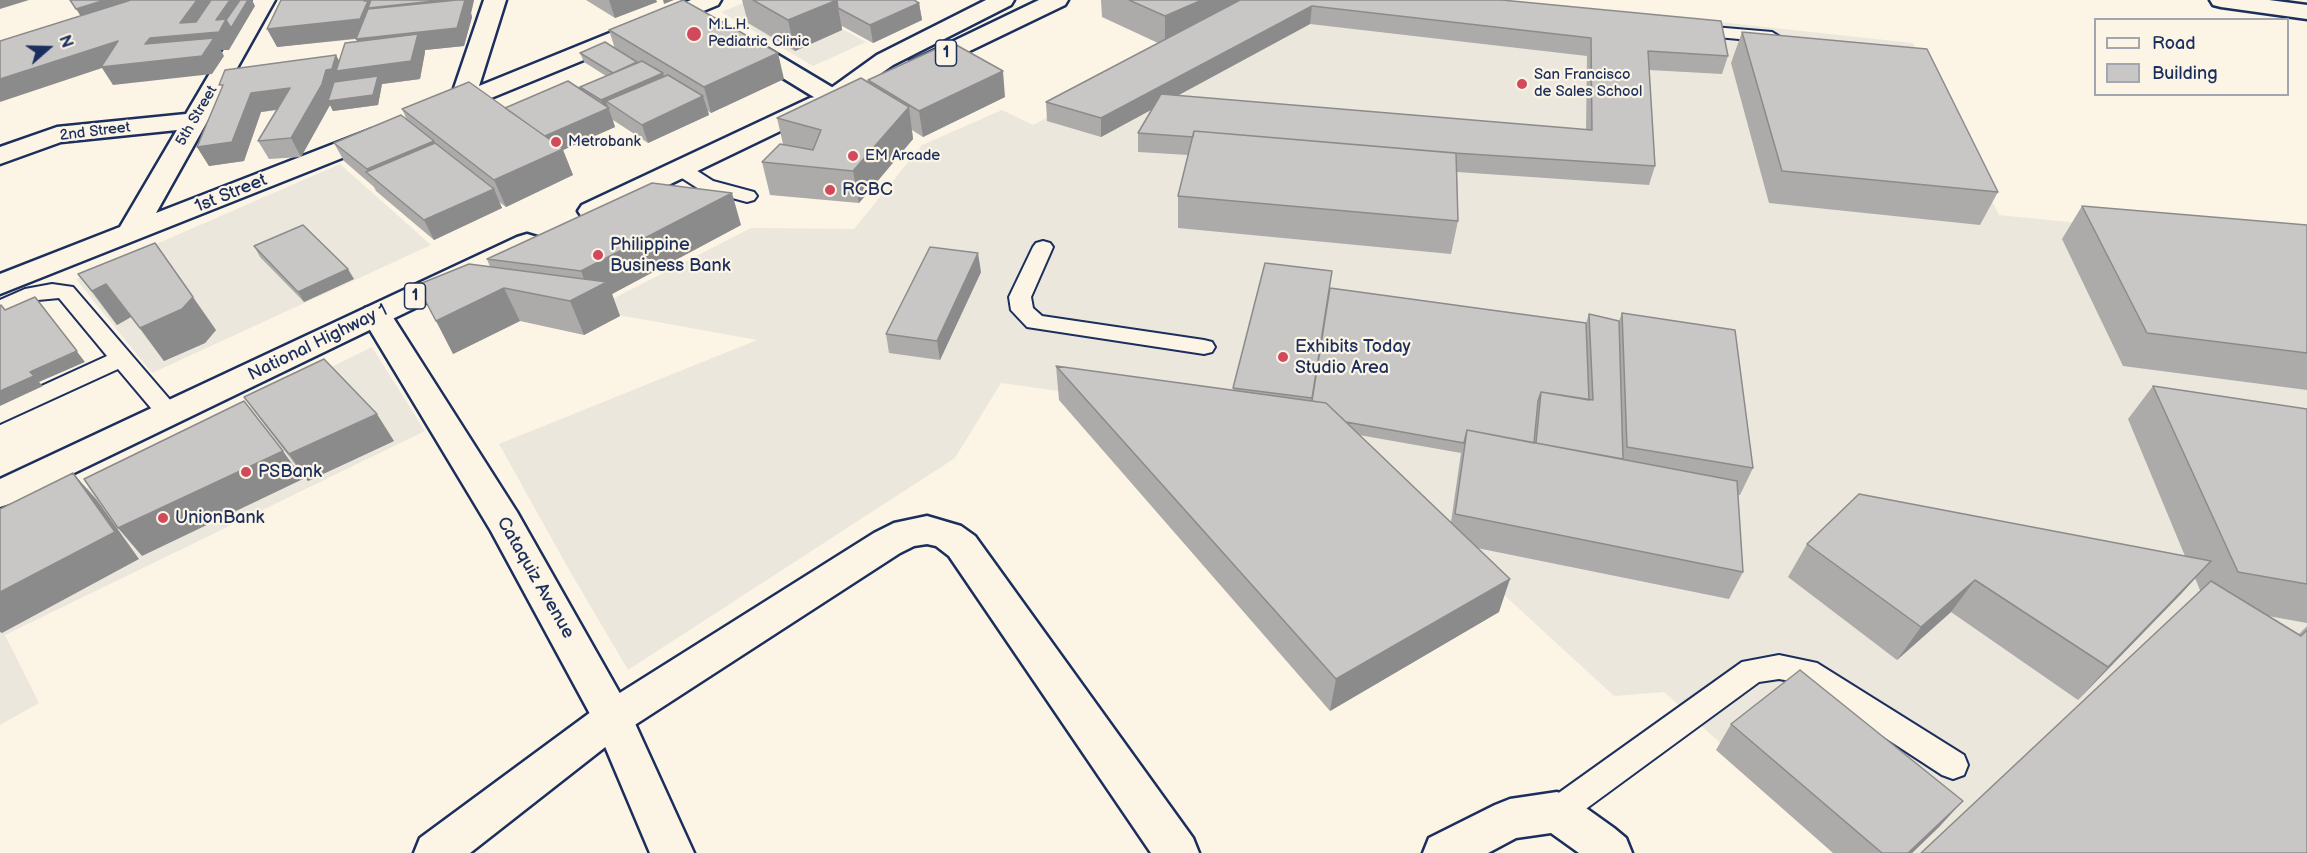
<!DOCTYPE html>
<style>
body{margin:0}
#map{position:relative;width:2307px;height:853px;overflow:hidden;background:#fcf5e5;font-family:"Balsamiq Sans",sans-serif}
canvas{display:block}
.legend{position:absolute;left:2094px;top:18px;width:195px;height:78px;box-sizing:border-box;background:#fcf5e5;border:2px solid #a2a6af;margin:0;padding:8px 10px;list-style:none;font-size:18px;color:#1b2f5e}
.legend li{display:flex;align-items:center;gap:12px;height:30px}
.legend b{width:30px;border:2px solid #a2a6af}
.north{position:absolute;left:18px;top:18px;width:60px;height:60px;-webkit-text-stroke:4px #fcf5e5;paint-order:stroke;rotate:70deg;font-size:16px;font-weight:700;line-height:24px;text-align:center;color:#1b2f5e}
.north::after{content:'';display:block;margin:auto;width:21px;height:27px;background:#1b2f5e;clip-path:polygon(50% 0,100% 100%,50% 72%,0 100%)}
</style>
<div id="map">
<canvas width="2307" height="853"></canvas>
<ul class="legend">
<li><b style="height:8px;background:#fcf5e5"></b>Road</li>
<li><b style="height:16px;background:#c8c7c6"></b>Building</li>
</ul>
<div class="north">N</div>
</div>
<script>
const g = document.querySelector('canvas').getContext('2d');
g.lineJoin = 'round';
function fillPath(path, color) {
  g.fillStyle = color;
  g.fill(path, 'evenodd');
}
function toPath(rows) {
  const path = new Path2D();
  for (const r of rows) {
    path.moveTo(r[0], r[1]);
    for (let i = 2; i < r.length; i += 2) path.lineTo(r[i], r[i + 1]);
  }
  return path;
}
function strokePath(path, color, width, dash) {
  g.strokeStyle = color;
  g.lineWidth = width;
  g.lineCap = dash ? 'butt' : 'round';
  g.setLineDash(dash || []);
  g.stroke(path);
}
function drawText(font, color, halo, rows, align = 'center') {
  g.font = font + ' "Balsamiq Sans",sans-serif';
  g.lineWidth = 4.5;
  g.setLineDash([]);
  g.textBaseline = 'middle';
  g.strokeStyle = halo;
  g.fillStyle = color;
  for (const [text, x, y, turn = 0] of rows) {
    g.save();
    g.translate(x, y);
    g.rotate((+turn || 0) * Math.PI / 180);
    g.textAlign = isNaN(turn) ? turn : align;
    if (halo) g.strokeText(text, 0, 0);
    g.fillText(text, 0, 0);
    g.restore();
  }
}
fillPath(toPath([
 [751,0,790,0,866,42,813,66,721,12],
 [1260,3,1719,22,1913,43,1999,215,2307,246,2307,853,1842,853,1664,692,1614,696,1321,427,1001,383,955,458,628,670,568,568,499,444,757,340,591,310,751,228,854,229,922,145,1002,110,1033,125],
 [340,164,431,245,152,373,76,279],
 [372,347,425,431,5,635,39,703,0,725,0,531]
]), '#ece7dc');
const service = toPath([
 [1690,25,1772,32,1780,37,1772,42,1684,34,1682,30,1684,26,1690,25],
 [681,163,688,165,713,181,754,192,757,196,754,200,747,202,699,189,674,173,671,169,674,165,681,163],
 [1043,241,1050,243,1053,247,1031,297,1033,308,1042,316,1204,340,1212,342,1215,347,1212,352,1204,354,1027,327,1011,310,1009,297,1033,247,1036,243,1043,241],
 [52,284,73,287,177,408,181,414,177,420,169,422,161,420,118,369,0,423,0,405,107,356,59,298,38,300,0,315,0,300,25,289,52,284],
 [1779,655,1817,663,1964,755,1968,765,1964,775,1953,779,1942,775,1801,683,1779,679,1759,682,1568,822,1557,826,1546,822,1541,812,1546,802,1742,662,1779,655]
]);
const minor = toPath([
 [253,0,275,0,156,213,372,129,381,126,390,129,394,134,390,139,0,294,0,274,120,227,177,130,61,142,0,164,0,147,57,127,186,114,253,0],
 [484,0,506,0,479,86,691,0,721,0,718,5,452,114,443,116,434,114,431,109,434,104,451,97,484,0],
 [2210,0,2269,0,2307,5,2307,19,2221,7,2213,5,2210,0],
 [745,38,753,40,840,92,843,97,840,102,831,104,822,102,737,50,733,45,737,40,745,38],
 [927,516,961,526,975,536,1193,838,1199,853,1151,853,949,556,936,546,927,544,914,546,900,553,627,730,470,853,414,853,420,838,599,706,874,533,894,523,927,516],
 [1557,792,1572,798,1614,828,1626,838,1632,853,1579,853,1551,833,1516,838,1488,853,1423,853,1429,838,1495,805,1510,799,1557,792]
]);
const tertiary = toPath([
 [376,305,387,308,517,512,627,706,694,853,650,853,596,725,491,531,361,315,365,308,376,305]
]);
const trunk = toPath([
 [986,0,1014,0,1011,5,893,65,840,102,830,104,828,108,602,217,592,219,582,217,578,211,582,205,810,98,820,96,877,55,986,0],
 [1039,0,1068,0,1065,5,926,72,918,74,910,72,906,67,910,62,1039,0],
 [527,234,537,237,541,243,537,249,12,503,0,507,0,479,517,237,527,234]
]);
strokePath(service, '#1b2f5e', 4);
strokePath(minor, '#1b2f5e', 5);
strokePath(tertiary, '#1b2f5e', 5);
strokePath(trunk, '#1b2f5e', 5);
fillPath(service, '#fcf5e5');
fillPath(minor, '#fcf5e5');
fillPath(tertiary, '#fcf5e5');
fillPath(trunk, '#fcf5e5');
fillPath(toPath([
 [281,0,474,0,471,13,472,17,464,46,425,50,425,52,420,79,382,84,378,105,333,111,330,105,301,157,269,159,258,141,277,110,261,112,244,161,209,166,197,147,336,55,339,61,357,41,356,39,277,47],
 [586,0,656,0,657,2,615,18],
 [742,0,914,0,919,3,922,20,873,43,842,26,842,30,795,51,748,23],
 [1101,0,1502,0,1728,56,1722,74,1649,70,1655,166,1649,185,1457,172,1458,221,1451,254,1178,228,1178,196,1188,155,1138,152,1138,133,1152,109,1101,137,1047,121,1046,102,1158,43,1102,17],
 [1310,24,1587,56,1586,130,1177,96],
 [609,30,784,79,711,113,708,111,709,115,648,143,613,120,615,127,563,150,573,175,506,207,499,202,502,208,434,240,376,191,374,187,344,161,334,143,407,120,402,109,505,108,581,90,580,87,606,76,584,62,580,53,615,49],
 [1742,32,1998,192,1980,225,1769,203,1731,63],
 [868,80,1005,97,923,137,912,130,913,139,859,203,770,195,762,162,783,144,777,118,869,83],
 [2082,206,2307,225,2307,390,2123,366,2062,239],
 [741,225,612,294,620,316,584,335,520,321,453,354,490,267,487,259],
 [254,246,354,279,304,302,260,257],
 [981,272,940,360,889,353,886,334],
 [78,274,216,330,205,343,164,361,131,317,117,325],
 [1330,288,1586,323,1589,314,1619,321,1622,313,1753,468,1740,495,1738,495,1743,572,1729,599,1477,548,1499,612,1330,711,1059,400,1056,366,1233,390,1233,388],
 [1359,435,1461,453,1451,522],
 [2153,386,2307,409,2307,623,2268,616,2298,635,2307,626,2307,853,2195,578,2078,700,1951,612,1897,660,1788,577,1807,544,2185,556,2128,419],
 [244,397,394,441,308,481,264,424],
 [1731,724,1940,826,1912,853,1833,853,1716,750]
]), '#acabaa');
fillPath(toPath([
 [0,0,29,0,0,9],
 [105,0,139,0,82,18,76,9],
 [197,0,212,0,216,20,230,0,252,0,255,6,229,50,221,50,224,56,212,74,113,85,102,68,0,102,0,79,118,41,145,44,150,38,180,23],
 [364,0,474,0,471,13,472,17,464,46,425,50,425,52,420,79,382,84,378,105,333,111,330,105,301,157,291,138,326,70,336,55,344,70,365,57,356,39,369,37,277,47,267,29,364,1],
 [609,0,656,0,657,2,615,18],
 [663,0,674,0,664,4],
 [824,0,839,0,837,1,842,30,795,51,788,20],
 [1202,0,1255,0,1165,46,1165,16],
 [919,3,922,20,873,43,870,25],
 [1312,6,1310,24,1101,137,1101,118],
 [778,53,784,79,711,113,704,87],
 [1003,71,1005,97,923,137,919,111],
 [663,73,668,92,606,101,615,127,563,150,573,175,506,207,494,180,542,137,604,110,601,100],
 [290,88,300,106,261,112,244,161,209,166,197,147,251,93],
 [703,96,709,115,648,143,642,125],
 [909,107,913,139,859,203,853,171],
 [434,141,443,160,369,174,367,169],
 [494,189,502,208,434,240,424,220],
 [732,193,741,225,612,294,620,316,584,335,570,301,589,292,581,271],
 [978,253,981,272,940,360,937,341],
 [348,269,354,279,304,302,298,292],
 [106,284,131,317,117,325,92,291],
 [504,288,520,321,453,354,436,321],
 [35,297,85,362,39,382,43,386,0,406,0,391,30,372],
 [193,297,216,330,205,343,164,361,140,328],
 [377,414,394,441,308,481,289,454],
 [283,451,303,479,142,556,118,528],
 [73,473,97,500,139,559,2,633,0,632,0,592],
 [2211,561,2181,594,2078,700,2108,667],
 [1510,579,1499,612,1330,711,1336,679],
 [1975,580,1951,612,1897,660,1921,627],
 [1963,801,1940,826,1912,853,1908,853]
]), '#8c8b8b');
const building = toPath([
 [70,0,105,0,76,9,70,0],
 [131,0,197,0,180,23,196,22,211,0,230,0,216,20,226,19,219,32,150,38,145,44,214,38,202,56,101,67,118,41,0,79,0,41,131,0],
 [240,0,248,0,231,28,226,20,240,0],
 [281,0,364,0,364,1,368,1,360,19,267,29,281,0],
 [371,0,444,0,368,8,371,0],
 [457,0,465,0,457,28,356,39,368,9,457,0],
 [683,0,778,53,704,87,609,30,683,0],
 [753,0,837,0,788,20,753,0],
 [837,0,914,0,919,3,870,25,838,8,837,0],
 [1129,0,1202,0,1165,16,1129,0],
 [1240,0,1502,0,1721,21,1728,56,1648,51,1655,166,1454,153,1194,131,1193,137,1138,133,1161,94,1592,130,1591,38,1312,6,1101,118,1046,102,1240,0],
 [1742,32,1927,49,1998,192,1782,171,1742,32],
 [418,34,411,61,336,71,345,43,418,34],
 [605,42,637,62,613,73,580,53,605,42],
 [951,42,1003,71,919,111,868,80,951,42],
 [336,55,332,69,326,70,322,84,291,138,258,141,290,88,251,93,232,142,197,147,223,85,219,85,225,70,336,55],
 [642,61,663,73,601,100,580,87,642,61],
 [668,75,703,96,642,125,606,101,668,75],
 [378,76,373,95,328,101,334,82,378,76],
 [861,78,909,107,853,171,762,162,780,144,813,150,821,130,777,118,861,78],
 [568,81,609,108,545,136,505,108,568,81],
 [469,82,563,149,494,180,402,109,469,82],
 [401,115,434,141,367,169,334,143,401,115],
 [1194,131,1456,153,1458,221,1178,196,1194,131],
 [435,143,494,189,424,220,366,172,435,143],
 [652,183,732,193,581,271,487,259,652,183],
 [2082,206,2307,225,2307,353,2147,333,2082,206],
 [303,225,348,269,298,292,254,246,303,225],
 [155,243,193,297,182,309,140,328,106,284,92,291,78,274,155,243],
 [930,247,978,253,937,341,886,334,930,247],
 [1265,263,1332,271,1312,398,1233,388,1265,263],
 [469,264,607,282,570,301,504,288,436,321,417,285,469,264],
 [1330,288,1586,323,1589,400,1541,392,1538,401,1534,443,1467,430,1464,443,1346,422,1326,403,1312,401,1330,288],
 [35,297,77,351,30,372,34,376,0,391,0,306,1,305,5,310,35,297],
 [1622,313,1735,330,1753,468,1627,447,1622,313],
 [1589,314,1619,321,1623,459,1536,443,1541,392,1593,400,1589,314],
 [324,359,377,414,289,454,244,397,324,359],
 [1056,366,1326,403,1510,579,1336,679,1056,366],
 [2153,386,2307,409,2307,584,2238,572,2153,386],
 [244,401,283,451,118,528,84,479,244,401],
 [1467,430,1737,481,1743,572,1455,514,1467,430],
 [73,473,115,532,0,592,0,509,73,473],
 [1859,494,2211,561,2108,667,1975,580,1921,627,1807,544,1859,494],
 [2211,581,2301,636,2307,630,2307,853,1921,853,2211,581],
 [1800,670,1963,801,1908,853,1882,853,1731,724,1800,670]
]);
fillPath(building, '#c8c7c6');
strokePath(building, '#8c8b8b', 1.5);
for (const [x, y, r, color] of [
 [694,34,8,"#d1495b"],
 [1522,84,6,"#d1495b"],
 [556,142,6,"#d1495b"],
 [853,156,6,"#d1495b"],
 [830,190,6,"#d1495b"],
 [598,255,6,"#d1495b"],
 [1283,357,6,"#d1495b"],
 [246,472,6,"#d1495b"],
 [163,518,6,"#d1495b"]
]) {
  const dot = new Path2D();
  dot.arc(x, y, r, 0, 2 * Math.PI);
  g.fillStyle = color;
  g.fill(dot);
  strokePath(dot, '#fcf5e5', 2);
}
drawText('15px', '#1b2f5e', '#fcf5e5', [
 ["M.L.H.",708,25],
 ["Pediatric Clinic",708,42],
 ["San Francisco",1534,75],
 ["de Sales School",1534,92],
 ["Metrobank",568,142],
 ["EM Arcade",865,156]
], 'left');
drawText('15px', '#1b2f5e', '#fcf5e5', [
 ["5th Street",197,116,-60],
 ["2nd Street",95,132,-7]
]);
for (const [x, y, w] of [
 [946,53,21],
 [415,296,21]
]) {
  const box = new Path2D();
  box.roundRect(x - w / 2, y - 13, w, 26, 4.5);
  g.fillStyle = '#fcf5e5';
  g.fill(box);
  strokePath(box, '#1b2f5e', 1.5);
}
drawText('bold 16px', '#1b2f5e', null, [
 ["1",946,53],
 ["1",415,296]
]);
drawText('18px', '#1b2f5e', '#fcf5e5', [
 ["RCBC",842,190],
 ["Philippine",610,245],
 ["Business Bank",610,266],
 ["Exhibits Today",1295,347],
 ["Studio Area",1295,368],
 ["PSBank",258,472],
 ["UnionBank",175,518]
], 'left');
drawText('18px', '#1b2f5e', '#fcf5e5', [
 ["1st Street",231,194,-22],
 ["National Highway 1",318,343,-26],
 ["Cataquiz Avenue",535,578,60]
]);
</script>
